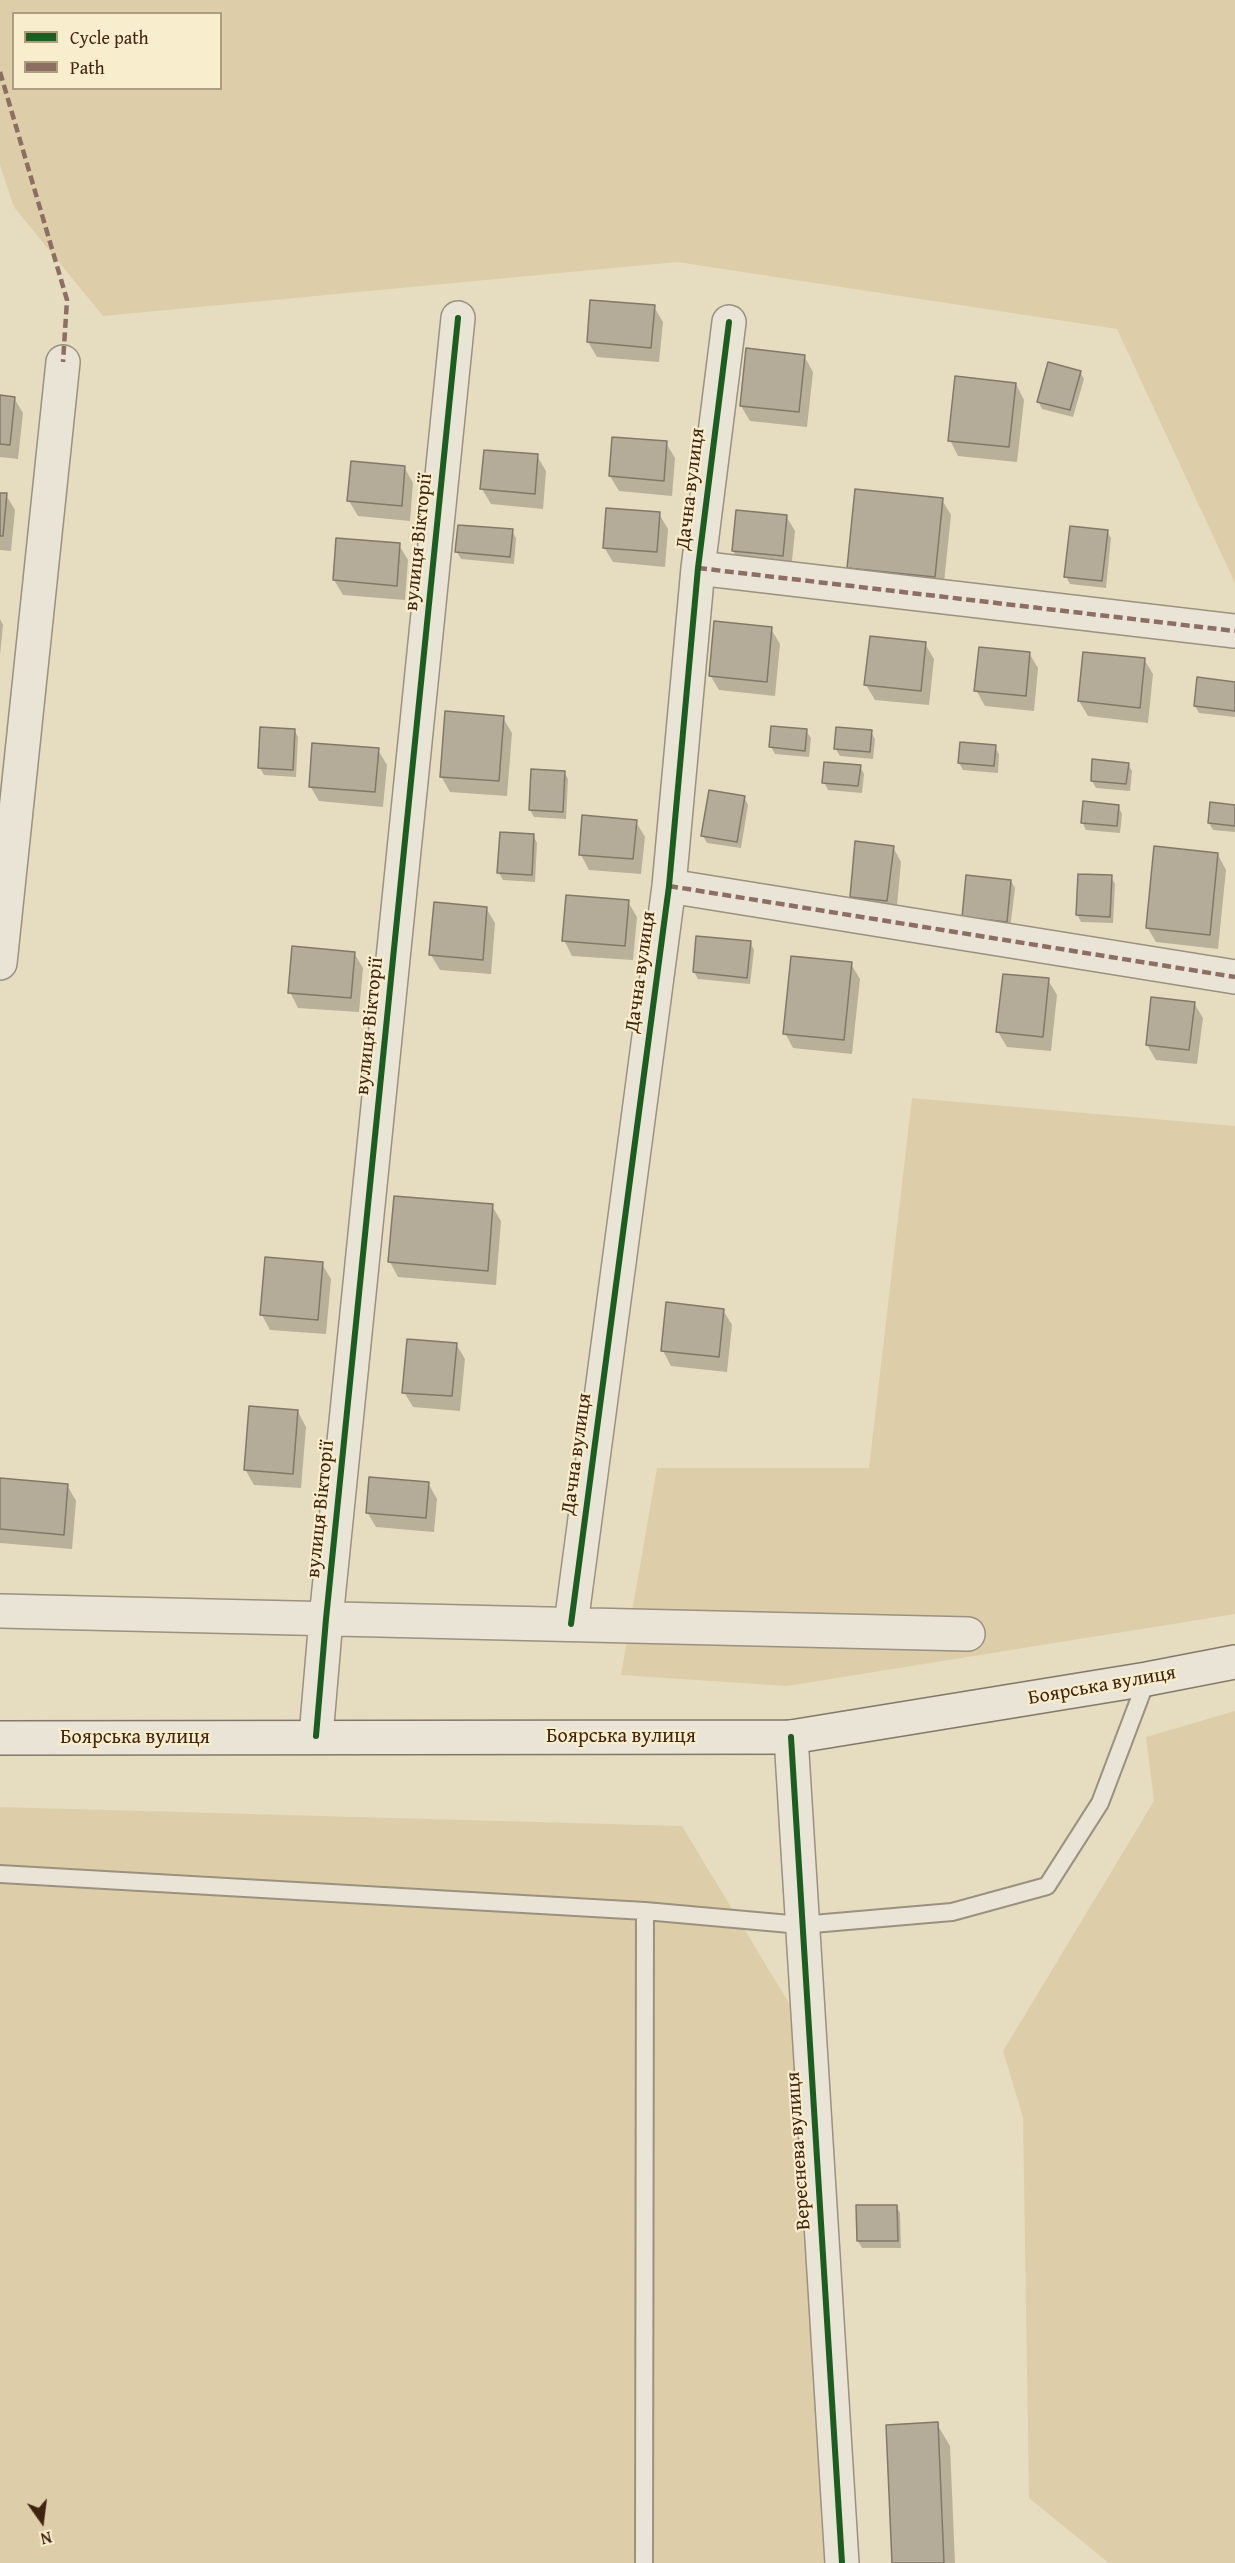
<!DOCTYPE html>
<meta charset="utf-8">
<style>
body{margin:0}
#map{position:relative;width:1235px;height:2563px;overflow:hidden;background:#e6dcc0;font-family:"Gentium Book Plus",serif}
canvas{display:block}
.legend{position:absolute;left:12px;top:12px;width:210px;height:78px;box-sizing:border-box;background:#f8edcc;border:2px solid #af9d81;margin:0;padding:8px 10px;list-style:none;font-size:18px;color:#412410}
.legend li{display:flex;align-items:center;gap:12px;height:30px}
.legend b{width:30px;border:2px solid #af9d81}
.north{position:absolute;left:12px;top:2491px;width:60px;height:60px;-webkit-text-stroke:4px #f8edcc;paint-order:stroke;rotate:166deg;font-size:16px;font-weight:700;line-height:24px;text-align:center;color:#412410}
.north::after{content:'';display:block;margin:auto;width:21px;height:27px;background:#412410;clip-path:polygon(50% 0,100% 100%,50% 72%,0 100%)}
</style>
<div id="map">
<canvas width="1235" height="2563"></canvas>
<ul class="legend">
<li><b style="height:8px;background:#1b5e20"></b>Cycle path</li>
<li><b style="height:8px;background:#8d6e63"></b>Path</li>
</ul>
<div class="north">N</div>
</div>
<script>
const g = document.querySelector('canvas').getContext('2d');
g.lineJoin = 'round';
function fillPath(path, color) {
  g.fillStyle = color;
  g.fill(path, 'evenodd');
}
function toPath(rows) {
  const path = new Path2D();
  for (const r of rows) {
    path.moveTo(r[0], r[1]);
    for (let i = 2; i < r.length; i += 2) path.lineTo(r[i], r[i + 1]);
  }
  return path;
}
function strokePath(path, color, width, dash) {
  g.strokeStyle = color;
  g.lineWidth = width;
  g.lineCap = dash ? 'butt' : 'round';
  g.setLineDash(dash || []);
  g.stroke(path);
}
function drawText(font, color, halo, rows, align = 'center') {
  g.font = font + ' "Gentium Book Plus",serif';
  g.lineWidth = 4.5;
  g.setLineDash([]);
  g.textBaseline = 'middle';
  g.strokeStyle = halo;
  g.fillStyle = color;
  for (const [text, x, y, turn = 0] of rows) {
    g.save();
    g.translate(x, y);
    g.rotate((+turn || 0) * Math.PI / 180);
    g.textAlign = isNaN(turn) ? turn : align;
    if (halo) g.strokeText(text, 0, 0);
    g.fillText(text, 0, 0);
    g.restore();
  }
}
fillPath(toPath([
 [0,0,1235,0,1235,583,1117,329,677,262,103,316,14,207,0,165],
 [14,14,220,14,220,88,14,88],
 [912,1098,1235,1126,1235,1614,787,1686,621,1675,657,1468,869,1468],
 [1235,1711,1235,2563,1109,2563,1029,2498,1023,2117,1003,2051,1154,1801,1146,1737],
 [0,1807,682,1826,798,2018,854,2563,0,2563]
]), '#ddcea9');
fillPath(toPath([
 [654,307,663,322,659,362,597,357,588,342],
 [804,356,813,372,807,427,750,421,741,406],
 [1080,372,1084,379,1073,417,1042,409,1038,401],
 [1016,384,1024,400,1017,462,958,456,950,440],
 [0,397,14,398,23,413,18,459,0,457],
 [614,439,666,443,675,458,672,496,619,491,610,476],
 [537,456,546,471,543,509,491,504,482,489],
 [404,467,413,483,410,521,358,516,349,501],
 [0,494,6,495,15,510,11,551,0,550],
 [942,500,951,515,943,592,857,583,848,568],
 [659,514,668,529,665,567,613,562,604,547],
 [786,516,795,531,791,571,742,566,733,551],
 [512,531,516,538,514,564,461,559,457,552],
 [1107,531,1111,538,1106,588,1070,584,1066,576],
 [399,545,408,560,405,600,343,595,334,580],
 [0,619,3,625,0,655],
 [771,629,780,644,775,696,719,690,710,675],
 [925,644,934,659,929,705,875,700,866,685],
 [1029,653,1038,668,1034,711,985,706,976,690],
 [1144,659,1153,674,1148,723,1088,716,1079,701],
 [1235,683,1235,717,1199,713,1195,706],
 [503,718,512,733,507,796,450,792,441,776],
 [294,730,298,737,296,777,264,775,260,768],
 [806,731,811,738,809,757,775,754,771,747],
 [871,732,875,739,873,759,840,756,835,748],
 [995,747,999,754,998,773,963,770,959,763],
 [378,750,387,765,383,807,319,801,310,786],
 [1128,764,1132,771,1130,791,1096,788,1092,781],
 [860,766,864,774,862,793,828,790,824,782],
 [564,772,568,779,566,819,534,817,530,810],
 [744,797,748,805,741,848,707,843,703,836],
 [1118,806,1122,814,1120,833,1086,830,1082,822],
 [1235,806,1235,832,1213,830,1209,823],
 [636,822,645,837,641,874,589,870,581,855],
 [533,835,537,843,535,882,503,880,499,873],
 [893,847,901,862,896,916,860,912,851,897],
 [1218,855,1226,870,1218,949,1156,942,1147,927],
 [1111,877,1115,884,1113,923,1081,922,1077,914],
 [1011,881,1015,888,1010,929,967,924],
 [628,902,637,917,633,960,572,956,564,940],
 [486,908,495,923,491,974,440,970,431,955],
 [750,942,754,950,750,984,698,979,694,972],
 [354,953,363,968,359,1012,298,1008,290,992],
 [851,964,860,979,852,1054,793,1048,785,1033],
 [1048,980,1057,995,1051,1051,1007,1047,998,1032],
 [1194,1003,1203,1018,1197,1064,1156,1060,1147,1045],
 [492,1206,501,1221,496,1285,398,1277,390,1262],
 [322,1264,331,1279,326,1334,270,1330,262,1315],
 [723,1310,732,1325,727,1372,671,1366,663,1351],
 [456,1344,465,1359,460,1411,413,1407,404,1392],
 [298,1412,306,1427,301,1488,254,1485,245,1469],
 [0,1480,67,1485,76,1501,72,1549,0,1543],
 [428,1483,437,1499,434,1532,376,1527,367,1512],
 [896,2206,900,2213,901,2248,862,2248,858,2241,857,2207],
 [937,2424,950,2446,955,2563,893,2563]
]), '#0003');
const building = toPath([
 [590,300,655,305,651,348,587,342,590,300],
 [746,348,805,355,799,412,740,406,746,348],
 [1048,362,1081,371,1070,410,1037,402,1048,362],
 [955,376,1016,383,1009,447,948,441,955,376],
 [0,395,15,397,10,445,0,444,0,395],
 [612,437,667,441,664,481,609,476,612,437],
 [484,450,538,454,535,494,480,489,484,450],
 [351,461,405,466,402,506,347,501,351,461],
 [855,489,943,498,935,577,847,568,855,489],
 [0,493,7,493,3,536,0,536,0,493],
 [606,508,660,512,657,552,603,548,606,508],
 [736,510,787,515,783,556,732,551,736,510],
 [458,525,513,529,510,557,455,552,458,525],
 [1070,526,1108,530,1102,581,1064,577,1070,526],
 [336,538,400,543,397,586,333,580,336,538],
 [714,621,772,627,767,682,709,676,714,621],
 [870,636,926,642,921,691,864,685,870,636],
 [979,647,1030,652,1026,696,974,691,979,647],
 [1083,652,1145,658,1140,708,1078,701,1083,652],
 [1197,677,1235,682,1235,711,1194,706,1197,677],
 [445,711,504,716,499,781,440,777,445,711],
 [771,726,807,729,805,751,769,747,771,726],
 [260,727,295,729,293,770,258,768,260,727],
 [836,727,872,730,870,752,834,749,836,727],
 [960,742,996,745,994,766,958,763,960,742],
 [312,743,379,748,375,792,309,787,312,743],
 [1092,759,1129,763,1126,784,1091,781,1092,759],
 [824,762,861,765,858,786,822,783,824,762],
 [531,769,565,771,563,812,529,810,531,769],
 [709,790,745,796,737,842,701,836,709,790],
 [1083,801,1119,805,1117,826,1081,823,1083,801],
 [1210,802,1235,805,1235,826,1208,823,1210,802],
 [582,815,637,820,633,859,579,855,582,815],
 [500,832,534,834,532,875,497,873,500,832],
 [855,841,894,846,887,901,850,897,855,841],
 [1154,846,1218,853,1210,935,1146,928,1154,846],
 [1078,874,1112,875,1110,917,1076,915,1078,874],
 [966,875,1011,880,1007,922,962,917,966,875],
 [566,895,629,900,625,946,562,941,566,895],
 [434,902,487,907,483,960,429,955,434,902],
 [696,936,751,941,747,978,693,972,696,936],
 [292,946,355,952,351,998,288,993,292,946],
 [791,956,852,962,844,1040,783,1034,791,956],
 [1003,974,1049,978,1043,1037,996,1032,1003,974],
 [1151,997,1195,1002,1189,1050,1146,1045,1151,997],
 [394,1196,493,1204,488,1271,388,1262,394,1196],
 [265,1257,323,1262,318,1320,260,1315,265,1257],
 [666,1302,724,1309,719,1357,661,1351,666,1302],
 [407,1339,457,1343,452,1396,402,1393,407,1339],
 [249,1406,298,1410,293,1474,244,1470,249,1406],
 [369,1477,429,1482,426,1518,366,1513,369,1477],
 [0,1478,68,1484,64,1535,0,1529,0,1478],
 [856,2205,897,2205,898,2241,857,2241,856,2205],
 [938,2422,944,2563,892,2563,886,2425,938,2422]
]);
fillPath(building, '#b4ac98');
strokePath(building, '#827868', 1.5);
const lane = toPath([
 [0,1874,645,1911,801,1925,952,1912,1047,1886,1100,1803,1147,1679],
 [644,2563,645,1911]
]);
const street = toPath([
 [698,568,1235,631],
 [669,886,1235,977],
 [0,963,63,362],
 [0,1611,968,1634],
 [571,1624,669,886,698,568,729,322],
 [316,1736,326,1619,458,318],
 [791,1737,842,2563]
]);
const secondary = toPath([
 [0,1738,791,1737,1147,1679,1235,1662]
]);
strokePath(lane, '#9a917f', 20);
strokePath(street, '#9a917f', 36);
strokePath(secondary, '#827868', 36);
strokePath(lane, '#e9e4d6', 16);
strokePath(street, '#e9e4d6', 33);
strokePath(secondary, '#e9e4d6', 33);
strokePath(toPath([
 [0,72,67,300,63,362],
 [698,568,1235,631],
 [669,886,1235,977]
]), '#8d6e63', 4.5, [9, 4.5]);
strokePath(toPath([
 [571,1624,669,886,698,568,729,322],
 [316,1736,326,1619,458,318],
 [791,1737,842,2563]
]), '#1b5e20', 6);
drawText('20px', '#412410', '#f8edcc', [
 ["Дачна вулиця",691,489,-83],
 ["вулиця Вікторії",419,542,-84],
 ["Дачна вулиця",641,972,-82],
 ["вулиця Вікторії",370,1026,-84],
 ["Дачна вулиця",577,1454,-82],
 ["вулиця Вікторії",321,1509,-84],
 ["Боярська вулиця",1102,1686,-10],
 ["Боярська вулиця",621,1737],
 ["Боярська вулиця",135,1738],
 ["Вереснева вулиця",799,2151,-94]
]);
</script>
